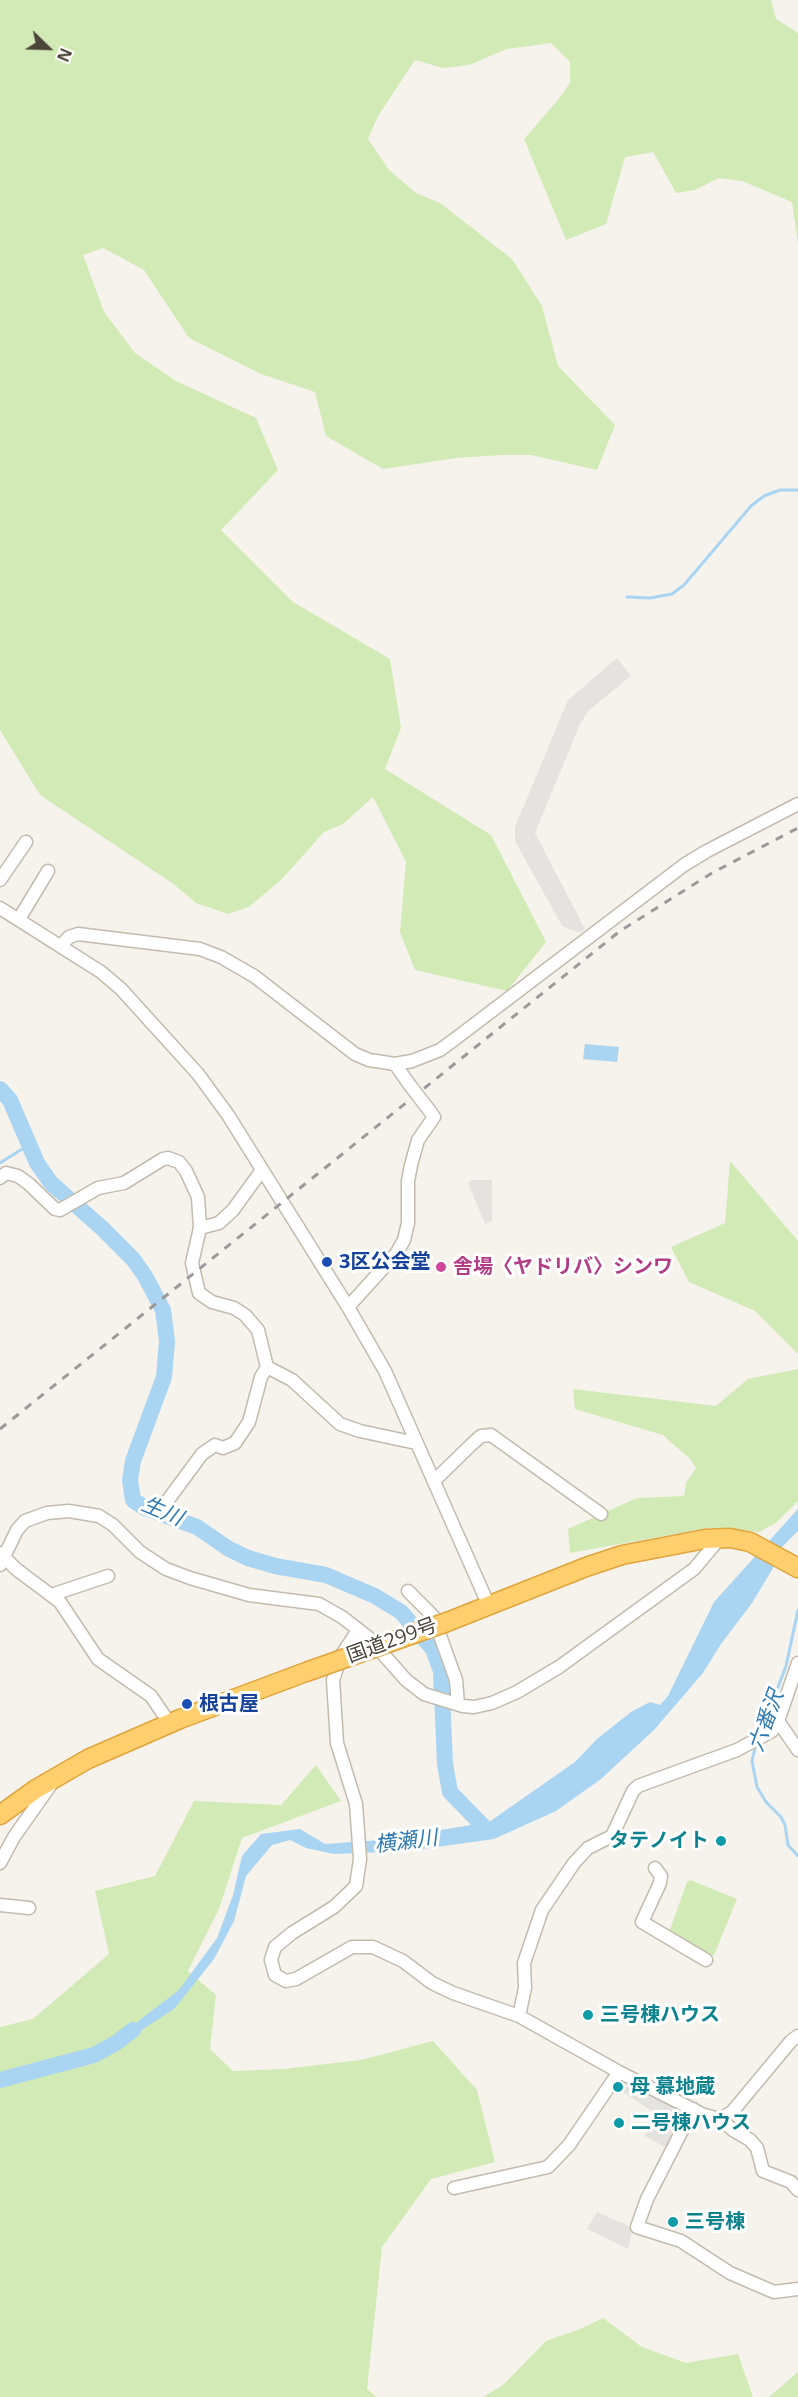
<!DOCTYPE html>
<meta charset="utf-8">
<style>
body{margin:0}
#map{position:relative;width:798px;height:2397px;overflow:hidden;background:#f6f3ec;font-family:"Open Sans",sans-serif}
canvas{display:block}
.north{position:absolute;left:18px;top:18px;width:60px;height:60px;-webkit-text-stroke:4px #fff;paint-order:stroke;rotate:113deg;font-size:16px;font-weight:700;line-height:24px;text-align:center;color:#4b4439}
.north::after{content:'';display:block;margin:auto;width:21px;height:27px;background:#4b4439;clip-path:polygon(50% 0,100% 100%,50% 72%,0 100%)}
</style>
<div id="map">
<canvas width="798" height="2397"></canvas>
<div class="north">N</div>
</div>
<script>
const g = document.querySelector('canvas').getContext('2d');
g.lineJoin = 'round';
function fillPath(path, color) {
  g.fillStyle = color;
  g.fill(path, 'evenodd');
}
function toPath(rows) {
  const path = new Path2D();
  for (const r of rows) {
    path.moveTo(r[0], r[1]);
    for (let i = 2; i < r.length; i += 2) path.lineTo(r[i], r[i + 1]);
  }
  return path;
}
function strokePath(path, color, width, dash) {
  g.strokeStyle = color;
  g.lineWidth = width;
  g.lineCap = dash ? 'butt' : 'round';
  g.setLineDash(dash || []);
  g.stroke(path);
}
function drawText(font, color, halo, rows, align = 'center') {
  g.font = font + ' "Open Sans","Noto Sans JP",sans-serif';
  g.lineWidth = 6;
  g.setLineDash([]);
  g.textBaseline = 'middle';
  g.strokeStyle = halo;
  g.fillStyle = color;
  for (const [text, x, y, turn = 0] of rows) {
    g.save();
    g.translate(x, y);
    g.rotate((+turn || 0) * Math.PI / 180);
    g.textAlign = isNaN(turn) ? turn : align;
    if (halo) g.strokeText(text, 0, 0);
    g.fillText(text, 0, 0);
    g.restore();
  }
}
fillPath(toPath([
 [0,0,771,0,776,19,798,33,798,243,792,202,742,181,719,178,695,190,676,193,653,152,625,157,606,224,566,240,524,139,558,100,570,83,570,62,551,43,507,49,469,65,443,68,415,60,378,116,368,139,389,170,416,193,440,203,512,259,542,306,558,366,615,425,597,470,531,455,501,455,456,458,383,469,326,436,315,392,261,374,189,338,144,270,103,248,83,255,104,312,135,353,176,381,256,418,278,470,221,530,293,602,390,659,401,728,385,769,491,835,546,942,507,991,415,970,400,932,406,862,373,797,343,824,324,832,282,879,249,907,228,914,196,903,172,883,40,795,0,730],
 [730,1161,798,1241,798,1354,755,1311,689,1282,671,1247,725,1223],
 [798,1369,798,1501,776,1523,759,1532,708,1528,570,1553,568,1529,637,1498,684,1496,686,1483,696,1468,691,1460,663,1435,575,1409,573,1389,716,1406,748,1379],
 [316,1765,341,1801,242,1838,219,1909,188,1971,216,1995,210,2049,233,2071,283,2069,361,2060,433,2041,477,2090,495,2162,431,2179,382,2247,367,2389,377,2397,0,2397,0,2027,33,2019,109,1954,95,1891,155,1876,194,1801,281,1805],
 [690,1880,737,1899,714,1955,711,1956,671,1935,669,1932,687,1882],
 [603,2318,642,2347,686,2363,738,2354,753,2397,483,2397,503,2385,546,2341,580,2329],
 [798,2372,798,2397,769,2397]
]), '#d2eab5');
fillPath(toPath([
 [617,658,631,676,589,710,580,724,535,833,585,929,580,933,562,926,515,841,515,827,568,700],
 [471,1180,492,1180,492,1221,485,1224,468,1183],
 [630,2081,685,2112,670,2150,644,2136,658,2115,623,2092],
 [597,2212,633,2228,628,2249,587,2229]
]), '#e5e3e0');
fillPath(toPath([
 [585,1044,619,1047,617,1062,583,1059],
 [798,1509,798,1531,782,1547,773,1568,752,1603,721,1644,703,1673,654,1730,601,1779,556,1811,494,1839,408,1851,334,1854,306,1848,290,1840,272,1845,246,1876,234,1921,214,1959,174,2009,105,2054,141,2019,179,1990,217,1938,233,1895,242,1856,261,1834,300,1829,325,1844,381,1840,489,1822,575,1762,597,1739,631,1712,650,1702,660,1705,668,1696,714,1602]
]), '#a9d4f2');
strokePath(toPath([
 [627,597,650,598,672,594,684,585,751,506,764,496,780,490,798,490],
 [0,1163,30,1144],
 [761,1732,786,1666,798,1610],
 [756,1744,752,1761,757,1787,766,1802,781,1817,785,1825,788,1845,798,1856]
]), '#a9d4f2', 3);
strokePath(toPath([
 [0,1089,10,1100,37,1163,51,1183,103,1229,133,1259,145,1276,163,1310,167,1341,164,1377,133,1461,130,1480,133,1500,145,1508,197,1527,229,1549,248,1558,275,1566,326,1575,375,1596,401,1612,433,1649,441,1671,445,1764,450,1792,486,1829],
 [0,2080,94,2055,116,2043,133,2030]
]), '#a9d4f2', 16);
const minor = toPath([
 [0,880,26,842],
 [0,908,101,972,121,989,198,1074,228,1115,348,1307,385,1371,489,1606],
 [19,919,48,871],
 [61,946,69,937,78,934,200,949,221,957,254,976,355,1054,369,1060,395,1064,412,1061,440,1050,455,1039,684,865,707,851,798,804],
 [395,1064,409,1084],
 [0,1178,6,1173,18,1176,29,1184,55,1209,60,1210,98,1188,124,1183,163,1159,168,1158,179,1162,186,1171,198,1197,200,1228,192,1263,199,1293,212,1302,234,1308,245,1315,258,1330,267,1367,292,1380,340,1424,360,1431,416,1443],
 [200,1228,219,1223,233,1210,262,1170],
 [348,1307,396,1254,404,1240,408,1223,408,1181,411,1165,418,1140,434,1117,429,1110],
 [434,1481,473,1443,481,1436,491,1435,601,1514],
 [156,1508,165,1504,202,1454,215,1445,223,1448,235,1443,249,1422,261,1377,267,1367],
 [0,1553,16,1569,60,1602,98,1659,151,1696,170,1724],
 [0,1565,17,1530,25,1521,47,1513,69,1511,99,1516,113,1525,140,1552,166,1569,190,1578,249,1595,319,1604,342,1617,369,1638,406,1680,424,1694,463,1706,474,1707,492,1703,517,1692,559,1667,694,1569,720,1538],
 [408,1591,433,1616,456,1680,458,1704],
 [51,1595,108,1576],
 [358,1630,341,1656,333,1680,337,1743,356,1804,360,1859,356,1886,334,1907,292,1933,275,1947,271,1960,275,1975,286,1981,296,1979,352,1947,373,1947,403,1961,432,1983,453,1993,519,2016,619,2072,704,2115,720,2119,733,2130,750,2140,757,2148,763,2171,791,2182,798,2190],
 [778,1721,798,1750],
 [0,1863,14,1837,52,1783],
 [655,1868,661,1876,660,1883,642,1922,706,1960],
 [0,1905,29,1908],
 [519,2016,525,1988,524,1963,542,1910,574,1863,588,1848,612,1836,633,1791,638,1786,737,1750,772,1731,778,1721,798,1663],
 [693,2109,647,2199,637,2227,681,2241,730,2273,774,2292,798,2289],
 [720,2119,732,2112,791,2041,798,2036],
 [454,2188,548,2167,569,2145,619,2072]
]);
const highway = toPath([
 [447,1622,586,1567,622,1555,705,1539,730,1538,750,1542,798,1568],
 [0,1815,36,1789,88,1759,180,1719,306,1672]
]);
strokePath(minor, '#c2bbae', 15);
strokePath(highway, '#e0a43c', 21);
strokePath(minor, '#fff', 12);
strokePath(highway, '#ffcf6e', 18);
strokePath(toPath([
 [0,1429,620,931,712,873,798,828]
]), '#9a9a9a', 3, [8, 8]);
const minorBridge = toPath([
 [409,1084,429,1110]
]);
const highwayBridge = toPath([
 [306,1672,447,1622]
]);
strokePath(minorBridge, '#c2bbae', 15, []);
strokePath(highwayBridge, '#e0a43c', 21, []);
strokePath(minorBridge, '#fff', 12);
strokePath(highwayBridge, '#ffcf6e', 18);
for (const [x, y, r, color] of [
 [327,1262,6,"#1a4fb4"],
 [441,1267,6,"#d1479c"],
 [187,1704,6,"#1a4fb4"],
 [721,1841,6,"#0f9aa8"],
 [588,2015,6,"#0f9aa8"],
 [618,2087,6,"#0f9aa8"],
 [619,2123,6,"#0f9aa8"],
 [673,2222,6,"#0f9aa8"]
]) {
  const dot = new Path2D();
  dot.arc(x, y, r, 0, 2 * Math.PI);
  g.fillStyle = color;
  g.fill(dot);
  strokePath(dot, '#fff', 2);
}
drawText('bold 20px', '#164399', '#fff', [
 ["3区公会堂",339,1262],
 ["根古屋",199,1704]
], 'left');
drawText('bold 20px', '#b23c85', '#fff', [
 ["舎場〈ヤドリバ〉シンワ",453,1267]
], 'left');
drawText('20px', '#4b4439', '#fff', [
 ["国道299号",392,1641,-20]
]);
drawText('bold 20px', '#0d838f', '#fff', [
 ["タテノイト",709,1841,"right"],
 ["三号棟ハウス",600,2015],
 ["母 慕地蔵",630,2087],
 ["二号棟ハウス",631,2123],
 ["三号棟",685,2222]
], 'left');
drawText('italic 21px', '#2e7ab2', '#fff', [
 ["生川",162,1512,23],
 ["六番沢",767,1721,-70],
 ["横瀬川",406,1842,-7]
]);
</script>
